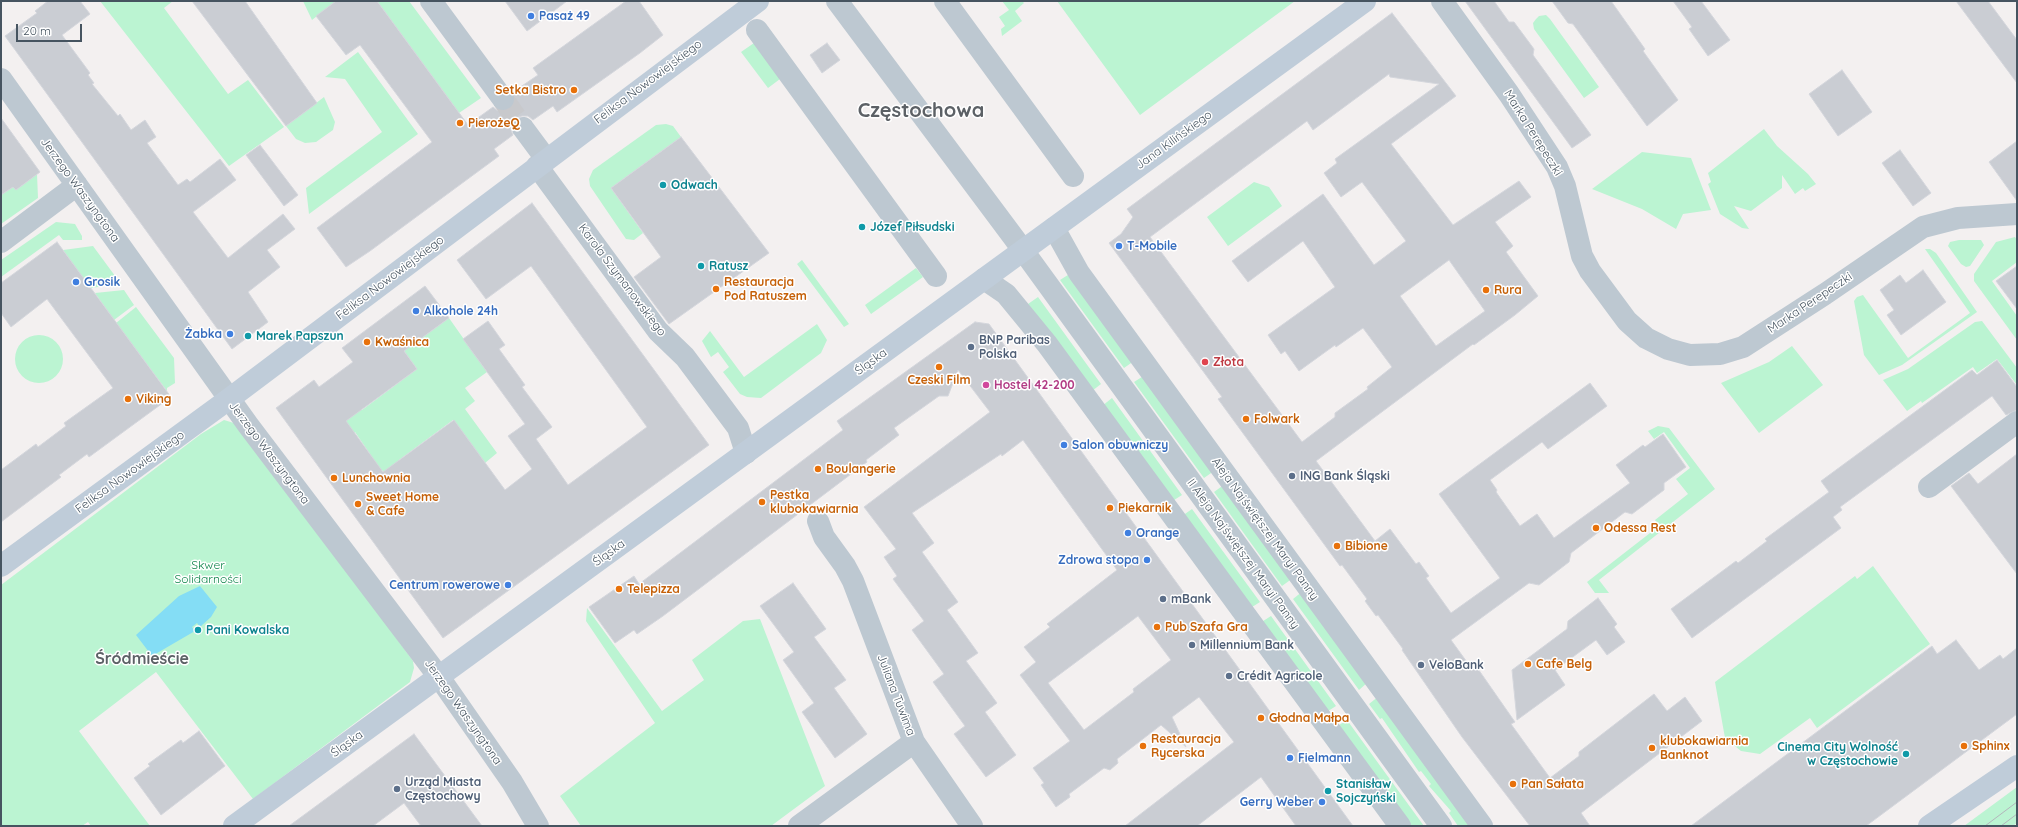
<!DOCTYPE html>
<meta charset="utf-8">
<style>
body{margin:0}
#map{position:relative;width:2018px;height:827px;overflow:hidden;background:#f3f0f0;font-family:Quicksand,sans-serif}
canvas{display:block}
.frame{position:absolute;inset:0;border:2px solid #465460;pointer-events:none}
.scale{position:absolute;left:16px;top:24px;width:66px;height:18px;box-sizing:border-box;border:2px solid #465460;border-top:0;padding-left:5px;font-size:12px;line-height:14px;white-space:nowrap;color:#465460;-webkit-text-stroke:3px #fff;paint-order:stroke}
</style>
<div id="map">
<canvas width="2018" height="827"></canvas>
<div class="frame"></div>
<div class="scale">20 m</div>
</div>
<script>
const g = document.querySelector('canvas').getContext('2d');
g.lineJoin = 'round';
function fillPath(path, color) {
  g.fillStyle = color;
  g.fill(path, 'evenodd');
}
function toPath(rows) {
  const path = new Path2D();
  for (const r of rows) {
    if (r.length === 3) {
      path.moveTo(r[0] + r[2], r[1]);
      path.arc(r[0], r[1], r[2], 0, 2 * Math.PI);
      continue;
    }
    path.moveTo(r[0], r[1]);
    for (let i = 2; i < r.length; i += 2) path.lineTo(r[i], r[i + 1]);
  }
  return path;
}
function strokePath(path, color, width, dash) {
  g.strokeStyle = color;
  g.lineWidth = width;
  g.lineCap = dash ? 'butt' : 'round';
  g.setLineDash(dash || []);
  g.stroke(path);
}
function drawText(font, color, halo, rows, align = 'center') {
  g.font = font + ' Quicksand,sans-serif';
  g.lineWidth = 3;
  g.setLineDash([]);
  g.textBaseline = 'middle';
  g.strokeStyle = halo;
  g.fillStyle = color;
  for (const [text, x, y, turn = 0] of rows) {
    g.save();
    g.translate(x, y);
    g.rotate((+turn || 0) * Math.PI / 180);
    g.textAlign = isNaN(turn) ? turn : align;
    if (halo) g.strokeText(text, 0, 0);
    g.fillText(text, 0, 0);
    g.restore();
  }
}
fillPath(toPath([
 [100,1,173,1,164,8,228,94,248,80,284,127,229,166],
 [303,1,336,1,312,20],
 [377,1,409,1,481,98,459,113],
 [1002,1,1022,1,1024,3,1015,11,1022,21,1002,36,1001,29,1005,26,999,17,1009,10],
 [1057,1,1295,1,1140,115],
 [1546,15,1550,19,1599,87,1584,98,1534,29,1533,23,1536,19,1539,16],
 [754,43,780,79,768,88,741,52],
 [358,52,418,134,309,214,306,188,382,132,345,79,325,77],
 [324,97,335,122,333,130,316,142,305,143,296,139,286,126],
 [666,124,673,126,681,137,611,188,643,233,634,240,626,239,590,186,589,179,593,170,656,125],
 [1764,129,1777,146,1808,174,1816,184,1805,191,1803,188,1795,194,1782,175,1782,188,1751,211,1734,206,1749,229,1742,228,1720,214,1708,184,1711,182,1708,173],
 [1642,152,1691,158,1711,210,1683,214,1676,229,1642,209,1592,189],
 [37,174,38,198,1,224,1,195,13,187,16,190],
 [1254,182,1269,187,1282,206,1228,246,1207,217],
 [56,222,75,224,82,236,82,240,63,240,59,235,1,277,1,260],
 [2015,237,2017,240,2017,262,1992,281,2017,316,2017,340,1974,281,1974,274,1996,242],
 [1959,240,1981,240,1984,245,1970,266,1966,267,1961,264,1948,246,1950,242],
 [93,246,121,284,90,288,63,250],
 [1925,249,1930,249,1936,253,1977,312,1902,365,1879,375,1864,355,1854,301,1857,297,1863,295,1908,358,1970,313],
 [802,260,849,324,844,327,797,264],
 [916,268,923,277,871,314,865,305],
 [1071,273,1134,361,1124,368,1060,280],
 [124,290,134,305,114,320,95,293],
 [1038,297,1101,384,1092,391,1028,304],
 [136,307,174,358,175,383,167,388,167,391,116,323],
 [449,318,487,372,465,388,475,401,465,409,497,453,485,463,453,420,399,460,399,467,386,476,382,470,378,472,370,454,355,432,352,437,340,420,361,409,362,410,417,369,404,351],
 [1982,321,2017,368,2017,385,1997,359,1977,373,1973,367,1922,403,1921,401,1907,411,1883,380,1908,369,1975,322],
 [817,324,827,340,821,353,761,398,747,397,740,394,723,372,729,367,718,352,711,357,702,341,710,331,744,377],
 [39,359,24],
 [1792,346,1823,385,1759,433,1721,383,1769,362],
 [1145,375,1214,471,1204,478,1134,382],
 [1112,398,1182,495,1171,502,1102,406],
 [224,420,237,424,253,442,413,661,414,668,410,682,253,799,156,672,79,731,150,826,91,826,88,822,82,826,1,826,1,585,201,434],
 [1658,426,1669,428,1715,489,1599,580,1609,593,1595,593,1587,582,1659,526,1655,520,1688,494,1676,479,1690,468,1664,432,1654,439,1648,431],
 [1225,484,1293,578,1282,586,1214,492],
 [1192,509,1260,602,1249,609,1182,516],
 [1873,566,1930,644,1817,728,1810,718,1760,754,1741,751,1725,738,1715,682,1855,576,1857,579],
 [1303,591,1368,682,1359,690,1293,599],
 [587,608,662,711,704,680,692,660,743,621,760,619,825,786,771,826,581,826,560,796,655,723,586,621],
 [1271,616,1336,706,1325,713,1260,623],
 [1379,696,1474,826,1458,826,1449,813,1451,811,1429,786,1431,784,1421,771,1419,772,1382,718,1380,719,1369,704],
 [1347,720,1381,767,1424,826,1408,826,1336,727],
 [2017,787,2017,823,2013,826,1964,826]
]), '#bbf4d2');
fillPath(toPath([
 [200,586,217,607,211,617,200,627,197,623,192,627,195,631,152,656,136,635,179,596]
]), '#84ddf5');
const building = toPath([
 [48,1,80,1,90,14,62,35,90,73,88,75,94,83,92,84,118,116,120,114,131,130,145,120,156,137,147,143,178,185,187,179,190,182,220,159,236,180,193,212,228,258,283,214,295,229,267,250,280,267,248,292,268,322,232,349,5,36,37,13,35,11,48,1],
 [192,1,245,1,317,103,286,126,192,1],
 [336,1,377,1,468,125,493,107,498,111,504,111,511,109,515,104,515,98,513,92,538,75,533,68,626,1,639,1,663,35,640,53,557,112,553,106,533,120,528,116,522,116,516,118,511,123,511,130,513,135,494,149,499,156,370,251,346,267,317,228,432,142,360,45,346,55,316,16,336,1],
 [505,1,567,1,527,31,505,1],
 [1465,1,1494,1,1509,22,1514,22,1534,49,1533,55,1591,135,1572,148,1465,1],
 [1552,1,1611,1,1645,49,1643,51,1678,100,1647,126,1573,24,1568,23,1552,1],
 [1673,1,1701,1,1730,40,1708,56,1689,29,1692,27,1673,1],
 [1956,1,1988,1,2017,40,2017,83,1956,1],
 [1392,13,1456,96,1391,144,1453,225,1519,181,1531,197,1495,222,1513,246,1506,252,1538,296,1515,315,1474,345,1473,344,1316,461,1375,541,1390,529,1416,564,1419,562,1429,576,1426,578,1451,613,1500,578,1439,494,1590,383,1607,406,1548,449,1542,442,1490,480,1497,490,1496,492,1520,526,1537,514,1554,538,1630,483,1616,465,1643,445,1645,447,1663,434,1686,467,1664,483,1664,490,1632,514,1625,512,1571,553,1569,562,1539,585,1529,583,1451,640,1472,669,1476,666,1515,722,1511,724,1550,778,1579,756,1579,752,1654,694,1667,711,1685,697,1702,721,1581,813,1590,826,1530,826,1462,737,1402,650,1403,649,1378,615,1376,616,1365,601,1367,599,1342,565,1340,566,1218,399,1222,397,1109,243,1121,234,1133,217,1127,209,1392,13],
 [1389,74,1390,77,1439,84,1335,159,1337,163,1324,173,1341,197,1362,182,1406,241,1374,265,1323,194,1232,261,1248,282,1303,241,1335,287,1268,335,1281,354,1285,351,1299,371,1335,345,1336,347,1363,328,1392,367,1367,387,1368,389,1335,413,1335,417,1302,442,1150,237,1307,121,1313,130,1389,74],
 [1449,260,1485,311,1436,346,1400,296,1449,260],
 [827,43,840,60,822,73,810,55,827,43],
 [1842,70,1872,112,1838,136,1809,94,1842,70],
 [1,118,40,172,16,190,13,187,1,195,1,118],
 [681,137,769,253,669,324,634,277,661,257,611,188,681,137],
 [2017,141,2017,201,1989,162,2017,141],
 [260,145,298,195,284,206,246,155,260,145],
 [1900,150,1931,193,1913,206,1882,163,1900,150],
 [532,203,709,445,443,638,276,408,314,380,319,387,353,362,342,348,425,286,449,318,404,351,417,369,346,421,383,472,454,420,505,490,532,469,508,436,525,424,463,339,488,321,505,345,499,349,525,385,522,387,552,427,536,439,568,485,647,427,531,266,486,299,457,260,532,203],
 [57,242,171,397,89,457,87,454,59,475,61,477,1,522,1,470,36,444,38,447,66,426,64,423,113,388,47,299,11,327,1,313,1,283,57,242],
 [2017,266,2017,309,1996,281,2017,266],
 [1923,270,1946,302,1901,335,1887,315,1894,310,1880,290,1900,275,1906,283,1923,270],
 [975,322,989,324,1353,826,1296,826,1261,777,1197,826,1125,826,1234,742,1199,697,1172,717,1186,747,1161,725,1117,759,1118,763,1110,770,1104,768,1069,794,1070,797,1056,807,1041,785,1044,783,1033,768,1070,741,1020,675,1036,662,1024,647,1050,627,1047,624,1117,570,1023,440,1002,456,1001,454,912,513,934,543,922,552,958,602,947,610,978,653,966,661,997,703,985,712,1016,755,986,777,954,734,965,726,933,682,944,674,912,630,924,621,893,579,897,576,884,557,896,549,864,507,990,412,958,370,948,396,939,396,894,428,899,435,866,460,867,462,663,616,637,634,634,630,615,643,589,607,634,576,639,584,843,430,837,421,975,322],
 [1138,616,1171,660,1133,689,1134,692,1084,730,1048,683,1138,616],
 [1997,360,2017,387,2017,410,2006,415,1992,396,1840,507,1842,510,1833,517,1841,528,1692,638,1671,609,1736,561,1738,563,1767,541,1765,539,1829,492,1821,481,1972,370,1977,375,1997,360],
 [2017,454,2017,574,1951,486,1969,473,1978,484,2017,454],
 [793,583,826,629,814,637,846,680,834,688,867,734,835,758,802,712,814,703,783,660,794,652,760,606,793,583],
 [1598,598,1617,624,1614,627,1625,642,1607,655,1596,640,1555,670,1565,685,1517,720,1512,670,1567,629,1568,621,1598,598],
 [1956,640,1979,670,2000,655,2003,659,2017,648,2017,714,1866,826,1691,826,1932,646,1937,654,1956,640],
 [199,731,225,766,161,815,134,778,150,766,148,764,181,740,183,743,199,731],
 [414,734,482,826,421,826,404,803,373,826,289,826,414,734]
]);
fillPath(building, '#cacdd3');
strokePath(building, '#d4d6dc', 1);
strokePath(toPath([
 [503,99,523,128]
]), '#c8c9cc', 22, [22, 11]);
strokePath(toPath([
 [431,1,503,99],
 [837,1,1014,238,1441,826],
 [945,1,1073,176],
 [1442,1,1509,94,1557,167,1565,186,1582,256,1590,271,1627,321,1646,338,1668,349,1690,355,1720,354,1743,347,1825,294,1923,227,1958,218,2017,214],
 [757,30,936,276],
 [1,79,248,425,439,677,512,782,538,826],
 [523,128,546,159],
 [537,166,658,331,685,357,738,428,746,453],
 [1054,228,1079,273,1482,826],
 [1,242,77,185],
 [984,279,1006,294,1047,344,1400,826],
 [1929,487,2017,422],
 [914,742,972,826],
 [799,826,914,742,853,581,845,566,824,537,818,521]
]), '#bdc8d1', 22);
strokePath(toPath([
 [1,566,229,399,758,1],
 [234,826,1365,1],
 [1929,826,2017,766]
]), '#bfccd9', 22);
strokePath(toPath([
 [1985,826,2017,802],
 [2001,826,2017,814]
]), '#b2b5bb', 1);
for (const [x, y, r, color] of [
 [531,16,4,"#3f7fe0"],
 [574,90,4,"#e8710a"],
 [460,123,4,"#e8710a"],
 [663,185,4,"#0f9aa8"],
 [862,227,4,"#0f9aa8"],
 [1119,246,4,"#3f7fe0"],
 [701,266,4,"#0f9aa8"],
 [76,282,4,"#3f7fe0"],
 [716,289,4,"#e8710a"],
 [1486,290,4,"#e8710a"],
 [416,311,4,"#3f7fe0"],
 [230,334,4,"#3f7fe0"],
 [248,336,4,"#0f9aa8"],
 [367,342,4,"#e8710a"],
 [971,347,4,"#5c6f8a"],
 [1205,362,4,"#e0444e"],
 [939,367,4,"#e8710a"],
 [986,385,4,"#d1479c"],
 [128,399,4,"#e8710a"],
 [1246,419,4,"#e8710a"],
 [1064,445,4,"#3f7fe0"],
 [818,469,4,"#e8710a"],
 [1292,476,4,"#5c6f8a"],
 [334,478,4,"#e8710a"],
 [762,502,4,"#e8710a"],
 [358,504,4,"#e8710a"],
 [1110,508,4,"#e8710a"],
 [1596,528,4,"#e8710a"],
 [1128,533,4,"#3f7fe0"],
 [1337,546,4,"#e8710a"],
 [1147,560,4,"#3f7fe0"],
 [508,585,4,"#3f7fe0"],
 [619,589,4,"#e8710a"],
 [1163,599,4,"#5c6f8a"],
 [1157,627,4,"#e8710a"],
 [198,630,4,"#0f9aa8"],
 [1192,645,4,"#5c6f8a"],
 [1528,664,4,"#e8710a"],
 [1421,665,4,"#5c6f8a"],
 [1229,676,4,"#5c6f8a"],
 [1261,718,4,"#e8710a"],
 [1143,746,4,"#e8710a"],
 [1964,746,4,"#e8710a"],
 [1652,748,4,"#e8710a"],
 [1906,754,4,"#0f9aa8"],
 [1290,758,4,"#3f7fe0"],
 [1513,784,4,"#e8710a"],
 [397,789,4,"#5c6f8a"],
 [1328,791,4,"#0f9aa8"],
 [1322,802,4,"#3f7fe0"]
]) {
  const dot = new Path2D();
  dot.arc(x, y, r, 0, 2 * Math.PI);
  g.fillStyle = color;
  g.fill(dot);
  strokePath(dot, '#fff', 1.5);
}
drawText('bold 12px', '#366cbe', '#fff', [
 ["Pasaż 49",539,16],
 ["T-Mobile",1127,246],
 ["Grosik",84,282],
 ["Alkohole 24h",424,311],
 ["Żabka",222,334,"right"],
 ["Salon obuwniczy",1072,445],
 ["Orange",1136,533],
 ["Zdrowa stopa",1139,560,"right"],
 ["Centrum rowerowe",500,585,"right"],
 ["Fielmann",1298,758],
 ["Gerry Weber",1314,802,"right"]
], 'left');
drawText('12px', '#465460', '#fff', [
 ["Feliksa Nowowiejskiego",648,82,-37],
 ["Marka Perepeczki",1533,133,58],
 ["Jana Kilińskiego",1174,140,-36],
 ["Jerzego Waszyngtona",80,190,54],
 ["Feliksa Nowowiejskiego",390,278,-37],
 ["Karola Szymanowskiego",622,280,53],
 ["Marka Perepeczki",1810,303,-34],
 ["Śląska",871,362,-36],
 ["Jerzego Waszyngtona",269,453,53],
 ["Feliksa Nowowiejskiego",130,472,-36],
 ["Aleja Najświętszej Maryi Panny",1265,529,54],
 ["Śląska",609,553,-36],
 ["II Aleja Najświętszej Maryi Panny",1243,554,54],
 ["Juliana Tuwima",896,695,69],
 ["Jerzego Waszyngtona",463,712,55],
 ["Śląska",347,744,-36]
]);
drawText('bold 12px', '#c56008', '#fff', [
 ["Setka Bistro",566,90,"right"],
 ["PierożeQ",468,123],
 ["Restauracja",724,282],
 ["Pod Ratuszem",724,296],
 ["Rura",1494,290],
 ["Kwaśnica",375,342],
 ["Czeski Film",939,380,"center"],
 ["Viking",136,399],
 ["Folwark",1254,419],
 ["Boulangerie",826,469],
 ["Lunchownia",342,478],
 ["Pestka",770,495],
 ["klubokawiarnia",770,509],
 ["Sweet Home",366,497],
 ["& Cafe",366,511],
 ["Piekarnik",1118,508],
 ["Odessa Rest",1604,528],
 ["Bibione",1345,546],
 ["Telepizza",627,589],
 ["Pub Szafa Gra",1165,627],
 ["Cafe Belg",1536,664],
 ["Głodna Małpa",1269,718],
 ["Restauracja",1151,739],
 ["Rycerska",1151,753],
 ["klubokawiarnia",1660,741],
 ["Banknot",1660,755],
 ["Sphinx",1972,746],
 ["Pan Sałata",1521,784]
], 'left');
drawText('bold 12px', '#0d838f', '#fff', [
 ["Odwach",671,185],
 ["Józef Piłsudski",870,227],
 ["Ratusz",709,266],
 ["Marek Papszun",256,336],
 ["Pani Kowalska",206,630],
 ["Cinema City Wolność",1898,747,"right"],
 ["w Częstochowie",1898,761,"right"],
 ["Stanisław",1336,784],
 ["Sojczyński",1336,798]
], 'left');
drawText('bold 12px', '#4e5e75', '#fff', [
 ["BNP Paribas",979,340],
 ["Polska",979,354],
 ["ING Bank Śląski",1300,476],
 ["mBank",1171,599],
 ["Millennium Bank",1200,645],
 ["VeloBank",1429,665],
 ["Crédit Agricole",1237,676],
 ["Urząd Miasta",405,782],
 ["Częstochowy",405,796]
], 'left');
drawText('bold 12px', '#be3a42', '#fff', [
 ["Złota",1213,362]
], 'left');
drawText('bold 12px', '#b23c85', '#fff', [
 ["Hostel 42-200",994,385]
], 'left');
drawText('12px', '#0e854a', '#fff', [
 ["Skwer",208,565],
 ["Solidarności",208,579]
]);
drawText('bold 16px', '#5c6166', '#fff', [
 ["Śródmieście",142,659]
]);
drawText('bold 20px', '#5c6166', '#fff', [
 ["Częstochowa",921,111]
]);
</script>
